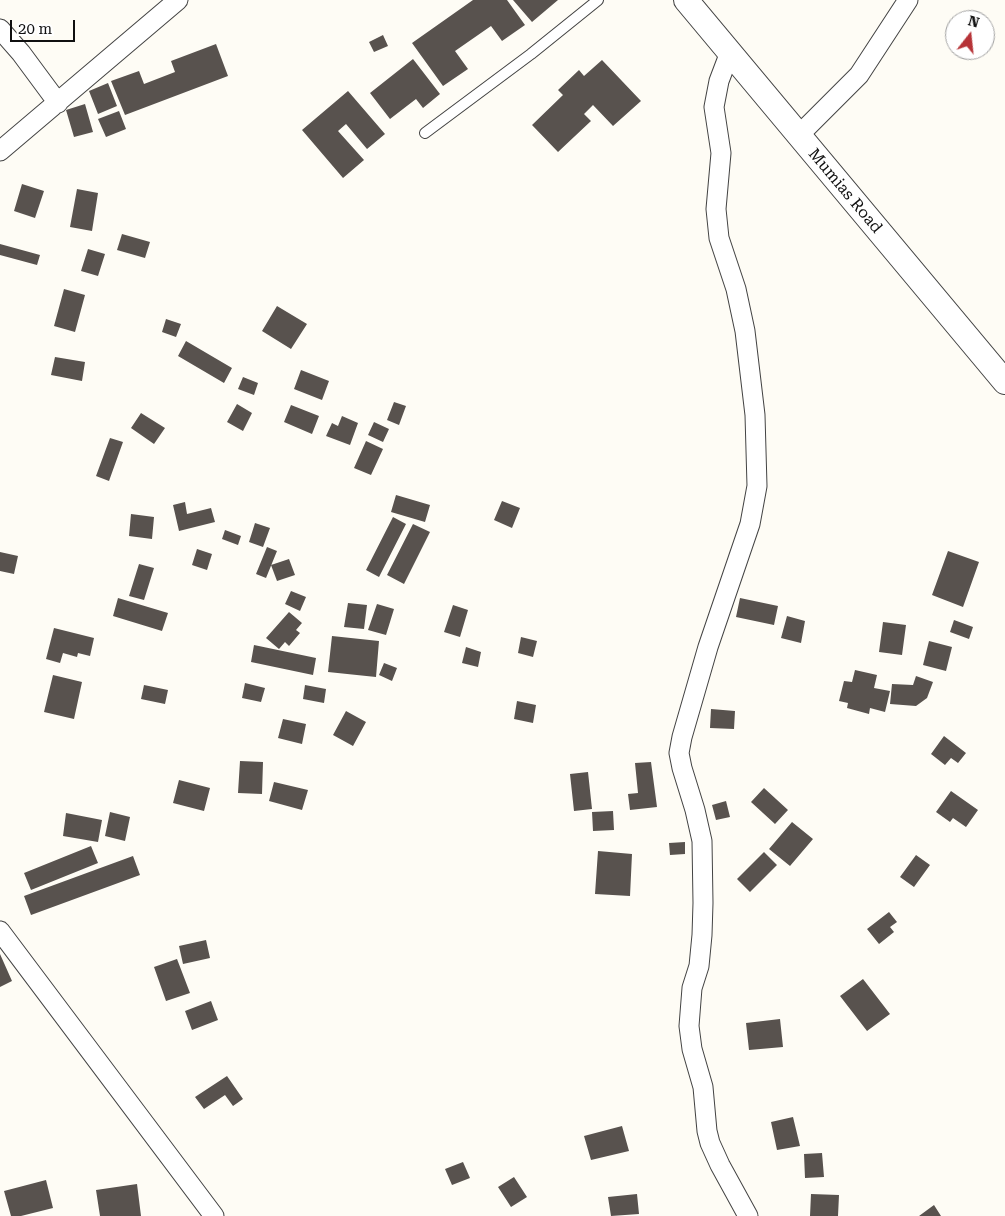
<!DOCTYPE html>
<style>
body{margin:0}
#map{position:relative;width:1005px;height:1216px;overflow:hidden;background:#fefcf5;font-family:"Roboto Serif",serif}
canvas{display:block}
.north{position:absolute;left:945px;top:10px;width:50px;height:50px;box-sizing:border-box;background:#fff;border:1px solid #9f9f9f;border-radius:50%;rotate:16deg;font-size:14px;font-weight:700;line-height:20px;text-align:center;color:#101010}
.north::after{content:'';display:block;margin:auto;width:18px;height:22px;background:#b63337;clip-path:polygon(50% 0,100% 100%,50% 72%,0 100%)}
.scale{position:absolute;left:10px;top:20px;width:65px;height:22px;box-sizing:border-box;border:2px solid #101010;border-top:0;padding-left:6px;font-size:15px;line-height:18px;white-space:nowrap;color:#101010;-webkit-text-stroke:4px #fff;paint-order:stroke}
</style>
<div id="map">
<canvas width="1005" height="1216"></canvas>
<div class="north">N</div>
<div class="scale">20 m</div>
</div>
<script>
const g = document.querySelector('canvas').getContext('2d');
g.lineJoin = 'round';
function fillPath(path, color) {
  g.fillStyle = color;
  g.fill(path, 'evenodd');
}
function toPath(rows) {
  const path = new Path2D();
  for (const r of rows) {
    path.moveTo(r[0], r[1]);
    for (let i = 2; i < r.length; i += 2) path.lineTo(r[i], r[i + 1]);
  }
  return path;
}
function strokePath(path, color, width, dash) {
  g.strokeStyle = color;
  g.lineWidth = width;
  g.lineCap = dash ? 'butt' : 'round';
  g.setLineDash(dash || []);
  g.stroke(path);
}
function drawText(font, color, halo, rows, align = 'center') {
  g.font = font + ' "Roboto Serif",serif';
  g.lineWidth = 5;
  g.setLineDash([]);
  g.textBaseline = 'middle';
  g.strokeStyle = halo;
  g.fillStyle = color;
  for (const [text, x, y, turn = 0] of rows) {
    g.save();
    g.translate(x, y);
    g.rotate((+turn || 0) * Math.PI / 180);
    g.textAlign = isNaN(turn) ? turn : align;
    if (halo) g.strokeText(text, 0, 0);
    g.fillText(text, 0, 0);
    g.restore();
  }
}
fillPath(toPath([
 [473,0,507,0,525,25,502,41,491,26,455,51,468,69,443,86,412,43],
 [513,0,558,0,532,22],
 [383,35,388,46,374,52,369,42],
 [216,44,228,76,125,115,111,81,139,71,144,84,175,72,171,61],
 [413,59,440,94,423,108,416,99,390,119,370,93],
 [602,60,641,101,613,126,593,105,584,114,591,121,558,152,532,125,563,95,558,90,579,70,584,76],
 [108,83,117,106,98,114,89,91],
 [348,91,385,134,367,149,346,124,338,131,364,160,343,178,302,130],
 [85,104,93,132,74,137,66,110],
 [119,111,126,129,106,137,98,119],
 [22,184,44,191,35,218,14,211],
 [77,189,98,193,92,231,70,227],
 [122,234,150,242,145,258,117,250],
 [0,244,40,255,37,265,0,255],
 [88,249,105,254,98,276,81,271],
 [64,289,85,295,75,332,54,326],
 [277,306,307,324,291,349,262,331],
 [166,319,181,324,176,337,162,332],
 [186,341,232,368,224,383,178,356],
 [55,357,85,362,82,381,51,375],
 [301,370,329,381,322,400,294,389],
 [243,377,258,383,254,395,238,389],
 [394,402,406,406,399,425,387,420],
 [237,404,252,413,243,431,227,422],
 [291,405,319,416,312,434,284,422],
 [141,413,165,428,154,444,131,428],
 [342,416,358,423,350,445,326,436,332,423,338,426],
 [374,422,389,429,383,442,368,435],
 [110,438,123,442,109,481,96,476],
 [366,441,383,449,371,475,354,468],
 [396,495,430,505,425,522,391,512],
 [502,501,520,508,512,528,494,520],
 [185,502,187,514,211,508,215,522,179,531,173,505],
 [131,514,154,517,152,539,129,536],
 [393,517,406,524,379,577,366,570],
 [255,523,270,528,263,547,249,542],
 [413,524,430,532,404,584,387,575],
 [225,530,241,536,238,545,222,539],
 [267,547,277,551,266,578,256,574],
 [197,549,212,554,207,570,192,565],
 [948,551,979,562,963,607,932,595],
 [0,552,18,556,14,574,0,571],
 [289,559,295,575,277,581,271,565],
 [139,564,154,568,144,600,129,596],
 [291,591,306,597,300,611,285,604],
 [118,598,168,613,162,631,113,616],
 [740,598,778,606,774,625,736,617],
 [348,603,367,605,364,629,344,627],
 [377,604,394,609,386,635,368,630],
 [453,605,468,610,460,637,444,632],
 [289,612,302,623,296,630,300,633,289,646,285,642,279,649,266,638],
 [787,616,805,621,801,643,781,638],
 [954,620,973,627,969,639,950,632],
 [883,622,906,625,902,655,879,652],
 [54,628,94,638,90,656,78,653,77,657,63,653,60,663,46,659],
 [332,636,379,641,376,677,328,672],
 [521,637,537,641,533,657,518,653],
 [929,641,952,647,946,671,923,665],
 [254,645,316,658,313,675,251,662],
 [466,647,481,652,478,667,462,663],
 [384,663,397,668,392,681,379,675],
 [855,670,877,675,874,688,890,691,885,712,870,708,869,714,847,708,848,703,839,701,844,681,852,682],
 [53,675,82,682,74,719,44,712],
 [916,676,933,682,927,698,916,706,890,704,892,684,913,685],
 [245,683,265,688,261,702,242,698],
 [144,685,168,690,165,704,141,699],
 [305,685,326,689,324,703,303,699],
 [517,701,536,705,533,723,514,719],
 [711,709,735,711,734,729,710,728],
 [346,711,366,722,353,746,333,735],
 [283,719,306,724,302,744,278,738],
 [944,736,966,753,958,763,951,758,945,765,931,754],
 [240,761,263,762,262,794,238,793],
 [651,762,657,807,630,810,628,794,638,793,635,763],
 [588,772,592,809,574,811,570,774],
 [179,780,210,788,204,811,173,803],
 [274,782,308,790,302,810,269,801],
 [764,788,788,810,775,824,751,802],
 [951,791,978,810,966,827,953,818,950,822,936,812],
 [726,801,730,817,716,820,712,805],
 [613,811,614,830,593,831,592,812],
 [110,812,130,817,125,841,105,836],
 [66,813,102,820,98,842,63,836],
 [792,822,813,839,790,866,769,849],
 [685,842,685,854,670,855,669,843],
 [91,846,98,863,31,890,24,873],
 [598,851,632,854,630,896,595,894],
 [764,852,777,865,750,892,737,879],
 [916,855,930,865,914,887,900,877],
 [133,856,140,875,31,915,24,896],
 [889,912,897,922,890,927,894,932,879,944,867,929],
 [206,940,210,958,183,964,179,946],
 [0,954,12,981,0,987],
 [177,959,190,993,166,1001,154,967],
 [863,979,890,1014,867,1031,840,996],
 [211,1001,218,1020,192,1030,185,1011],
 [780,1019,783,1047,749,1050,746,1023],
 [227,1076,243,1099,233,1106,225,1095,204,1109,195,1097],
 [793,1117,800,1146,777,1150,771,1122],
 [622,1126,629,1151,591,1160,584,1136],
 [822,1153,824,1177,805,1178,804,1154],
 [463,1162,470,1178,452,1185,445,1169],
 [514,1177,527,1197,511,1207,498,1187],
 [46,1180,53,1208,21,1216,11,1216,4,1191],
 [137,1184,141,1216,100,1216,96,1190],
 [637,1194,639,1214,611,1216,608,1197],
 [811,1194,839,1195,838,1216,810,1216],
 [934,1205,941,1216,919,1216]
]), '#58524e');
const service = toPath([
 [425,133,531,54,598,0]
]);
const minor = toPath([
 [0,29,21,53,58,103],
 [730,52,719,81,714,107,721,153,716,209,719,238,736,289,745,331,755,415,757,486,750,524,708,647,682,737,679,753,682,768,695,810,702,841,703,903,702,935,699,966,692,988,689,1026,692,1049,703,1087,707,1131,710,1143,720,1165,748,1216],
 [799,135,859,75,908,0],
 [0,151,178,0],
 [0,931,214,1216]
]);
const tertiary = toPath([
 [686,0,1005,382]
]);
strokePath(service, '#434343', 12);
strokePath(minor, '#434343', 21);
strokePath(tertiary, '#434343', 26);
strokePath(service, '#fff', 10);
strokePath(minor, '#fff', 19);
strokePath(tertiary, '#fff', 24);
drawText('16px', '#101010', '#fff', [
 ["Mumias Road",845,191,50]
]);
</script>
